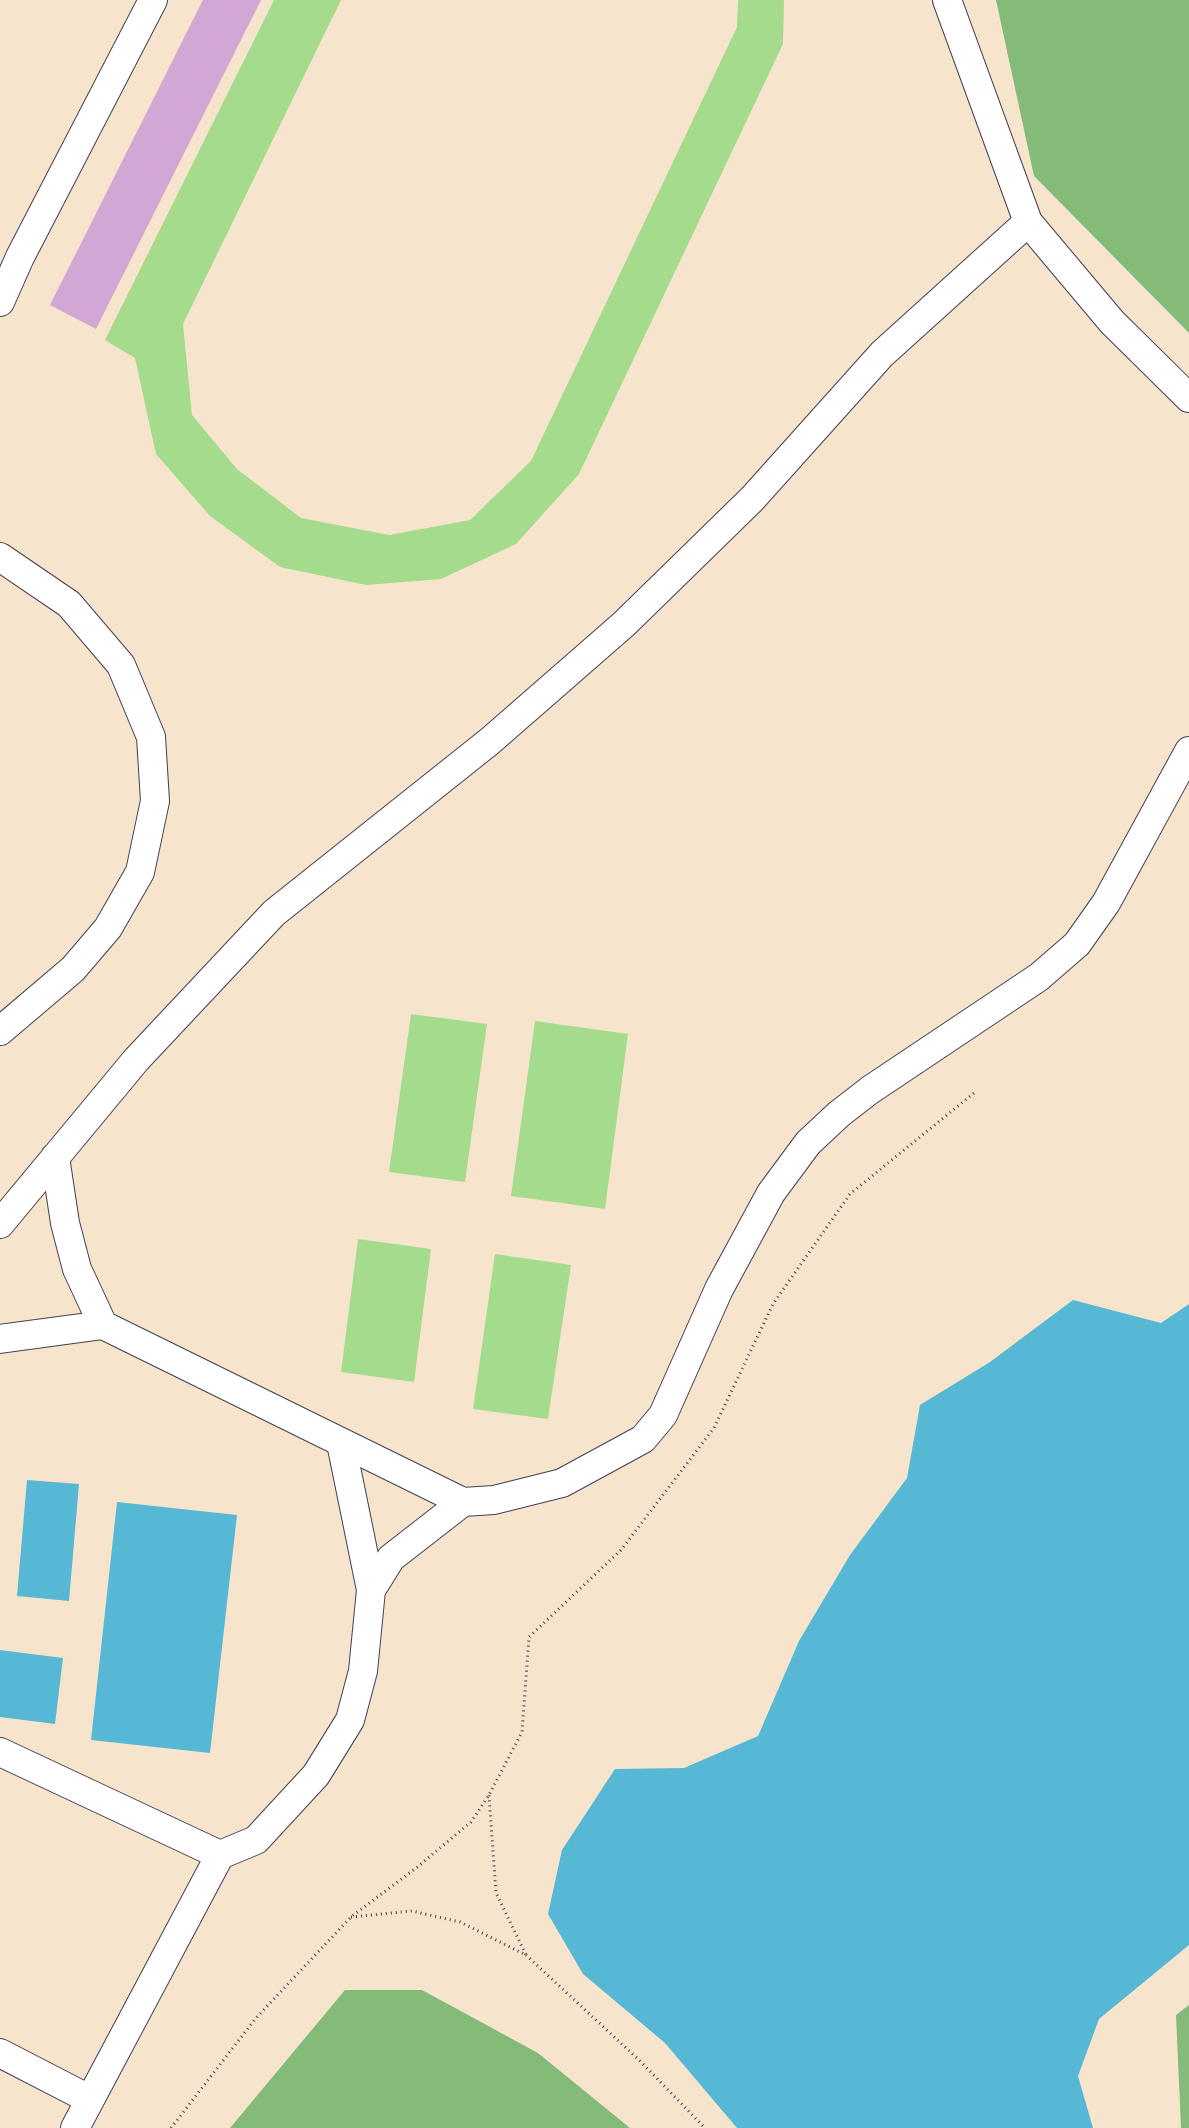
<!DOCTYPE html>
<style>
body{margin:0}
canvas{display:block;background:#f7e4cd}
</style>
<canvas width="1189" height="2128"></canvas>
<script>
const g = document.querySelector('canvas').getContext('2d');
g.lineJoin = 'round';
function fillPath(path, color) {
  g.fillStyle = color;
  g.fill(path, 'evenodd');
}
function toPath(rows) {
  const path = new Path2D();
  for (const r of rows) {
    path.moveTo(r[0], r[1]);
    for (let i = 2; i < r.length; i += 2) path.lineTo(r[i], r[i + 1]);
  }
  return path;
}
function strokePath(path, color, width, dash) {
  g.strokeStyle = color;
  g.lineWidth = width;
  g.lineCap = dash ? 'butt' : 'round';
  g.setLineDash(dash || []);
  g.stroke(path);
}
fillPath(toPath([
 [274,0,341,0,183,324,192,415,237,469,301,518,389,535,470,520,531,461,737,27,738,0,784,0,783,44,579,474,516,544,441,579,366,585,280,567,210,516,156,454,135,358,105,340],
 [411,1014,487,1024,465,1182,389,1172],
 [535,1021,628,1034,605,1209,511,1196],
 [358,1239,431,1249,414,1382,341,1372],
 [495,1254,571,1265,548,1419,473,1409]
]), '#a5db8c');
fillPath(toPath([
 [996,0,1189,0,1189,333,1034,176],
 [345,1990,422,1990,538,2053,630,2128,230,2128],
 [1189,2005,1189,2128,1181,2128,1176,2015]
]), '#84bb78');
fillPath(toPath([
 [1073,1300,1161,1323,1189,1304,1189,1945,1099,2019,1078,2076,1093,2128,737,2128,665,2043,583,1974,548,1914,562,1850,615,1769,684,1768,758,1736,799,1641,850,1555,907,1478,920,1405,990,1362],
 [27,1480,79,1484,69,1601,17,1596],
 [117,1502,237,1515,210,1753,91,1740],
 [0,1650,63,1658,55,1724,0,1717]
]), '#56b8d4');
fillPath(toPath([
 [203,0,261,0,96,329,50,305]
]), '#d2a7d6');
const minor = toPath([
 [947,0,1028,222,1112,322,1189,398],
 [0,302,20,257,153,0],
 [0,557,69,604,121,665,151,737,155,801,140,872,108,928,73,969,0,1031],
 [55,1157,65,1223,77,1269,103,1325],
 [0,1224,136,1060,274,913,490,741,624,624,752,499,882,354,1028,222],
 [0,1339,103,1325,463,1502],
 [341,1443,371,1590],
 [0,1752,220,1855],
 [0,2053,89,2099],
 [75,2128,220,1855,256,1840,316,1775,350,1720,363,1671,371,1590,391,1558,463,1502,494,1500,562,1483,643,1439,663,1415,719,1289,771,1193,808,1143,839,1114,870,1090,1039,977,1077,944,1106,903,1189,751]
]);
strokePath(minor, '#423f51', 30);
strokePath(toPath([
 [351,1917,412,1911,460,1922,526,1955,496,1893,489,1795],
 [526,1955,639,2060,705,2128],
 [171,2128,256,2018,351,1917,415,1869,471,1822,489,1795,522,1732,529,1637,621,1550,714,1428,773,1304,850,1194,974,1093]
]), '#423f51', 3, [1, 4]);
strokePath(minor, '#fff', 28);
</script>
